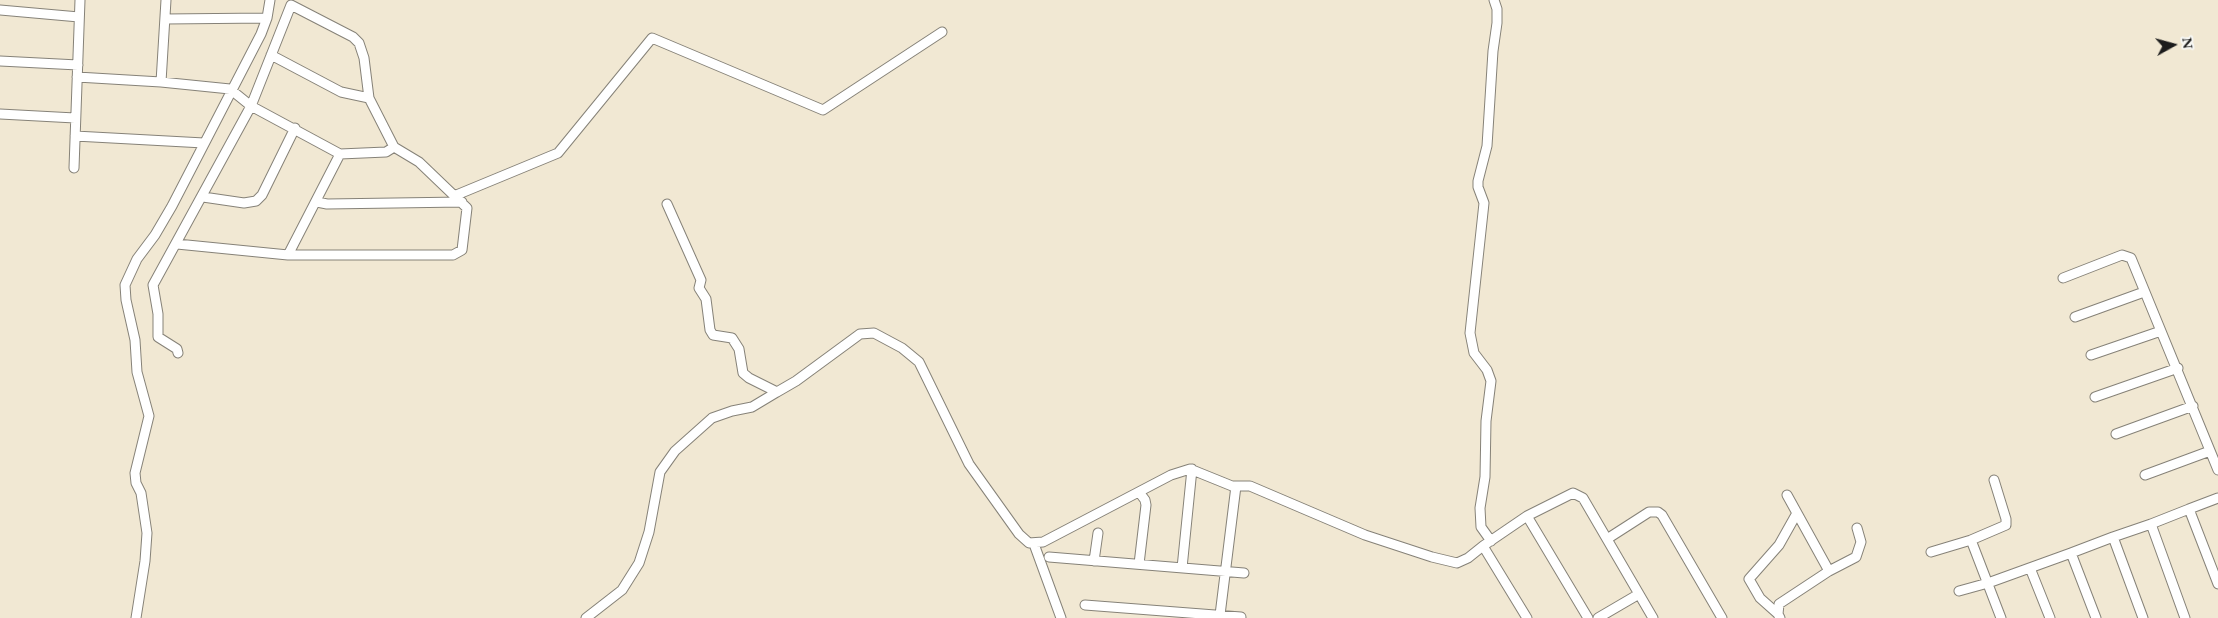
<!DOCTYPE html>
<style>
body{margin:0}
#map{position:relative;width:2218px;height:618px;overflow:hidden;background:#f1e8d3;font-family:"EB Garamond",serif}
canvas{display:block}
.north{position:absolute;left:2148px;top:20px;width:50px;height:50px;-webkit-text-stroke:4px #f6f6f2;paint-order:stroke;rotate:83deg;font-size:14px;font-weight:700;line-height:20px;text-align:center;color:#1c1c1c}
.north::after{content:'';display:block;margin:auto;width:18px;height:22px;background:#1c1c1c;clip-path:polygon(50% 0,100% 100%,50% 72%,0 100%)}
</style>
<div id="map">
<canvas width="2218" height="618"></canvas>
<div class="north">N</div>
</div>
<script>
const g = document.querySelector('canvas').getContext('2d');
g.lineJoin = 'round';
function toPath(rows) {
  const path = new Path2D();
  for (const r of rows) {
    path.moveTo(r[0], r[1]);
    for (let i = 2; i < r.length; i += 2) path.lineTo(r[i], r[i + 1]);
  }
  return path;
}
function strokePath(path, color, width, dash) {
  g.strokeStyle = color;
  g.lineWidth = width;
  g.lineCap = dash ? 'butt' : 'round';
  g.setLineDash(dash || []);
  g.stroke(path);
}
const minor = toPath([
 [0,10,79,17],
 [165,19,267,18],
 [271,55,341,92,369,98],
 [0,61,78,65],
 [77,77,161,82,230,89,251,106,340,154,386,152,394,147],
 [161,82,166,0],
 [0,114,75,118],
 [75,136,204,143],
 [74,168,80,0],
 [454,196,558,153,652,38,823,110,942,32],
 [203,197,244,203,256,201,262,195,295,128],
 [317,202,327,204,462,202],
 [667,204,701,280,699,288,706,299,710,330,713,335,732,338,739,349,743,373,749,378,777,392,796,381,860,334,874,333,902,348,919,362,969,464,1019,534,1029,543,1043,542,1171,475,1190,469,1232,486,1250,486,1365,535,1432,557,1457,563,1468,558,1483,546],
 [177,244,288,255,453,255,462,250,467,208,419,162,394,147,369,98,364,58,359,43,353,37,291,5,251,106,153,285,158,314,158,337,177,349,178,353],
 [288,255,340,154],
 [2063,278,2122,255,2131,258,2218,470],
 [2075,317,2144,292],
 [2091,355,2161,331],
 [2095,397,2178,368],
 [2116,434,2193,406],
 [2145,475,2210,451],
 [1994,480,2006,519,2006,525,1971,540,2001,618],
 [2189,509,2218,498],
 [2151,524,2189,509,2218,584],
 [1607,539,1649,512,1658,512,1662,515,1722,618],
 [1491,541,1481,527,1480,508,1485,477,1486,421,1491,381,1487,370,1474,353,1470,333,1484,203,1478,187,1478,181,1487,146,1493,51,1497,23,1497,9,1494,0],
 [1034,544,1061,618],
 [1931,552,1971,540],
 [1049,557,1244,573],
 [1094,561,1098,533],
 [1139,564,1146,505,1145,500,1139,492],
 [1182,568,1192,469],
 [2030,568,2050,618],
 [1829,571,1856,557,1861,542,1857,528],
 [1959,591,1988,583,2071,553],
 [1085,605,1241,617],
 [1778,614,1760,598,1749,579,1779,545,1797,513],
 [1220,615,1236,486],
 [136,618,145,561,147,533,141,493,136,483,135,473,149,416,137,372,135,340,126,300,125,285,137,259,155,235,172,206,261,34,267,18,270,0],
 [586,618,622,590,639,563,649,532,660,472,675,451,712,418,732,411,752,407,777,392],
 [1527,618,1483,546,1527,516],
 [1588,618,1527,516,1573,493,1583,498,1653,618],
 [1598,618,1639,594],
 [1780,618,1778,614,1779,604,1829,571,1787,495],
 [2096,618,2071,553,2113,537],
 [2143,618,2113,537,2151,524,2185,618]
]);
strokePath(minor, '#868278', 11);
strokePath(minor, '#fff', 9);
</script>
